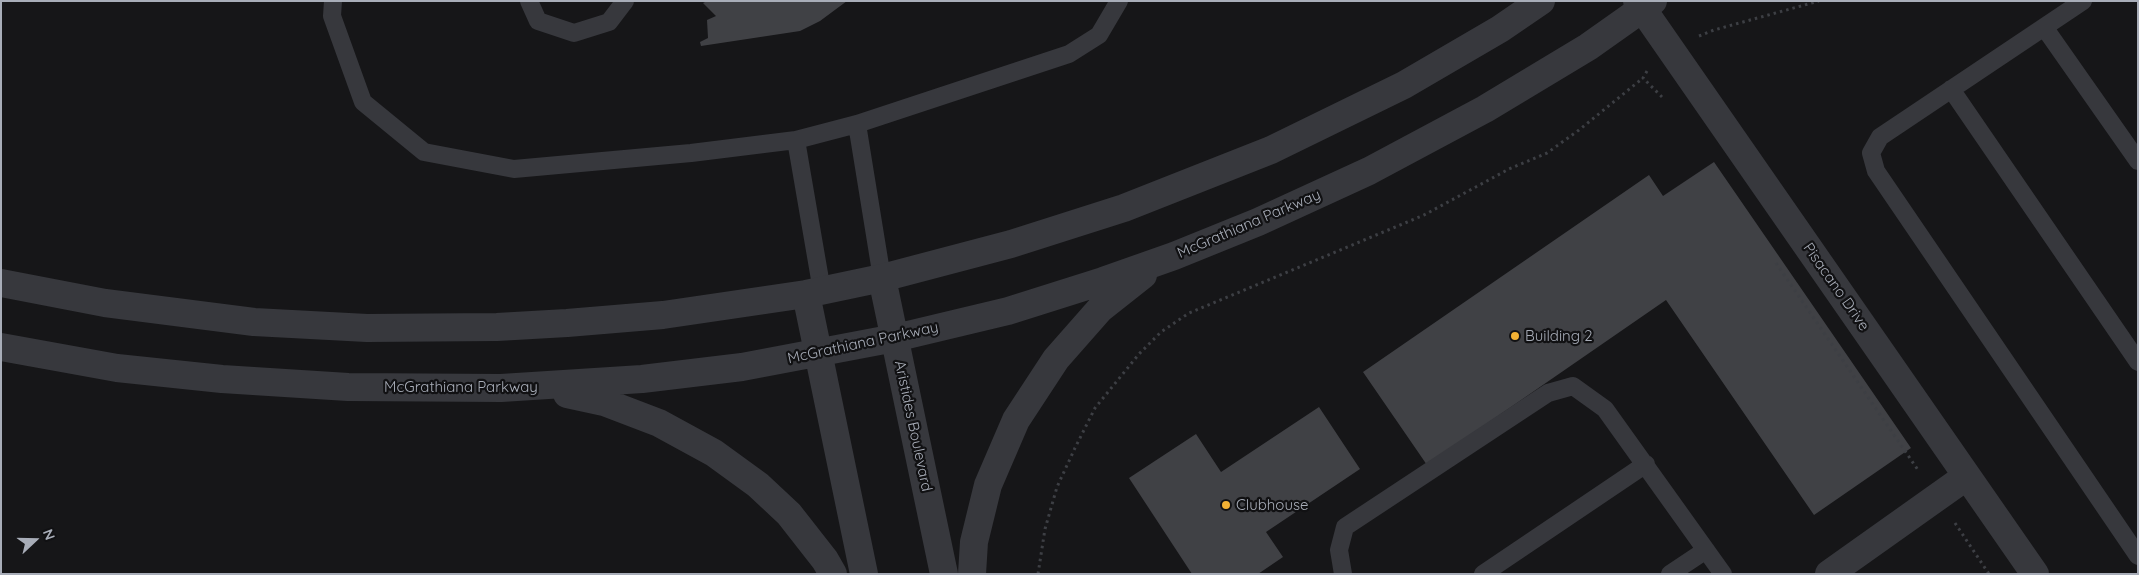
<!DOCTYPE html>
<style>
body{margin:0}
#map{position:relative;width:2139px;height:575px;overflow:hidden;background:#161618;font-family:Quicksand,sans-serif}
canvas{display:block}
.frame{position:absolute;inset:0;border:2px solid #a8adb8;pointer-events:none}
.north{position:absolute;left:10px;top:515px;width:50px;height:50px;-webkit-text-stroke:4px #111113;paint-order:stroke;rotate:69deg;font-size:14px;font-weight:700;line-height:20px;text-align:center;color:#a8adb8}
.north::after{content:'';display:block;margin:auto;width:18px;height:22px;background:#a8adb8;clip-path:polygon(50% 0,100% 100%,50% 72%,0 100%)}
</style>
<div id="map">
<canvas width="2139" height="575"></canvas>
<div class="frame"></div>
<div class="north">N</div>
</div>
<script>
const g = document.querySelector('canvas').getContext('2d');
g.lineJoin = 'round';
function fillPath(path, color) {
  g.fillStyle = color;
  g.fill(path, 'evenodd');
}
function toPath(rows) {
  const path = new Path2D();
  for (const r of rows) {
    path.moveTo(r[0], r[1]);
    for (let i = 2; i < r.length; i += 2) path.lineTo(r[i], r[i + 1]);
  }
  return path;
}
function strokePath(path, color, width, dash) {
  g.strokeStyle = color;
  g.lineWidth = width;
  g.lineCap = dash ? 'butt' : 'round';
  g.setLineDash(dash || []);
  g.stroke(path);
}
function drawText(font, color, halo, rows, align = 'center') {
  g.font = font + ' Quicksand,sans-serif';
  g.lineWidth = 4.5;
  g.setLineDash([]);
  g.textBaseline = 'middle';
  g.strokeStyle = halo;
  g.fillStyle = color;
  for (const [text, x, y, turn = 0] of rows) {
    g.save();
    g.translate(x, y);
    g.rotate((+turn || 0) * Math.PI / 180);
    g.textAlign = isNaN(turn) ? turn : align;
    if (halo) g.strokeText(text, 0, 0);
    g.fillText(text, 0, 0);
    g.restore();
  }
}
fillPath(toPath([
 [707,1,847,1,820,21,800,31,701,46,700,42,708,38,707,20,716,16,703,3],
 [1714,162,1911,448,1814,515,1666,300,1427,465,1363,372,1649,175,1663,196],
 [1319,407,1360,469,1266,532,1283,557,1258,574,1192,574,1129,478,1196,434,1221,472]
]), '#404145');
strokePath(toPath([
 [1699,36,1714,30,1819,1],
 [1647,71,1643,78,1662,97],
 [1776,263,1918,470],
 [1955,523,1989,574],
 [1038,574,1045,529,1057,487,1075,448,1095,408,1139,354,1161,332,1189,313,1424,215,1509,169,1547,153,1579,130,1643,78]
]), '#3d3f44', 3, [2.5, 4]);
strokePath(toPath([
 [333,1,332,16,363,102,424,152,514,169,691,153,796,140,857,124,1069,54,1099,35,1119,1],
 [529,1,538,21,574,33,609,22,625,1],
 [2083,1,1880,137,1871,153,1876,171,2138,556],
 [2044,27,2138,161],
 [1951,89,2138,362],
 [857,124,882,278],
 [796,140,822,291],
 [1343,574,1339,550,1345,527,1548,393,1573,386,1605,409,1723,574],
 [1483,574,1646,464],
 [1670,574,1706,550]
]), '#37383d', 18);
strokePath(toPath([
 [1637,1,2035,574],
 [882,278,944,574],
 [1,283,105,303,254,322,367,328,497,327,567,323,663,315,806,294,882,278,1011,244,1124,208,1271,150,1404,85,1500,29,1541,1],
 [806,294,864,574],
 [1,347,117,368,222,379,348,387,501,388,642,379,742,367,895,338,1008,311,1103,281,1174,256,1258,222,1369,171,1485,109,1588,47,1653,1],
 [567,394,604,402,659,423,714,453,758,485,789,514,825,560,833,574],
 [972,574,974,542,988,485,1016,420,1056,359,1100,309,1143,275],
 [1829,574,1967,476]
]), '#37383d', 28);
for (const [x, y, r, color] of [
 [1515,336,5,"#f2b134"],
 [1226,505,5,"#f2b134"]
]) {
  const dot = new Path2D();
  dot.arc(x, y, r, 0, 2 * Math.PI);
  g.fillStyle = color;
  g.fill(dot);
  strokePath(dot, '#111113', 2);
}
drawText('15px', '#a8adb8', '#111113', [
 ["McGrathiana Parkway",1249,224,-23],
 ["Pisacano Drive",1836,287,55],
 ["McGrathiana Parkway",863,343,-12],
 ["McGrathiana Parkway",461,387],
 ["Aristides Boulevard",913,426,78]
]);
drawText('15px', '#a8adb8', '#111113', [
 ["Building 2",1525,336],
 ["Clubhouse",1236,505]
], 'left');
</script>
